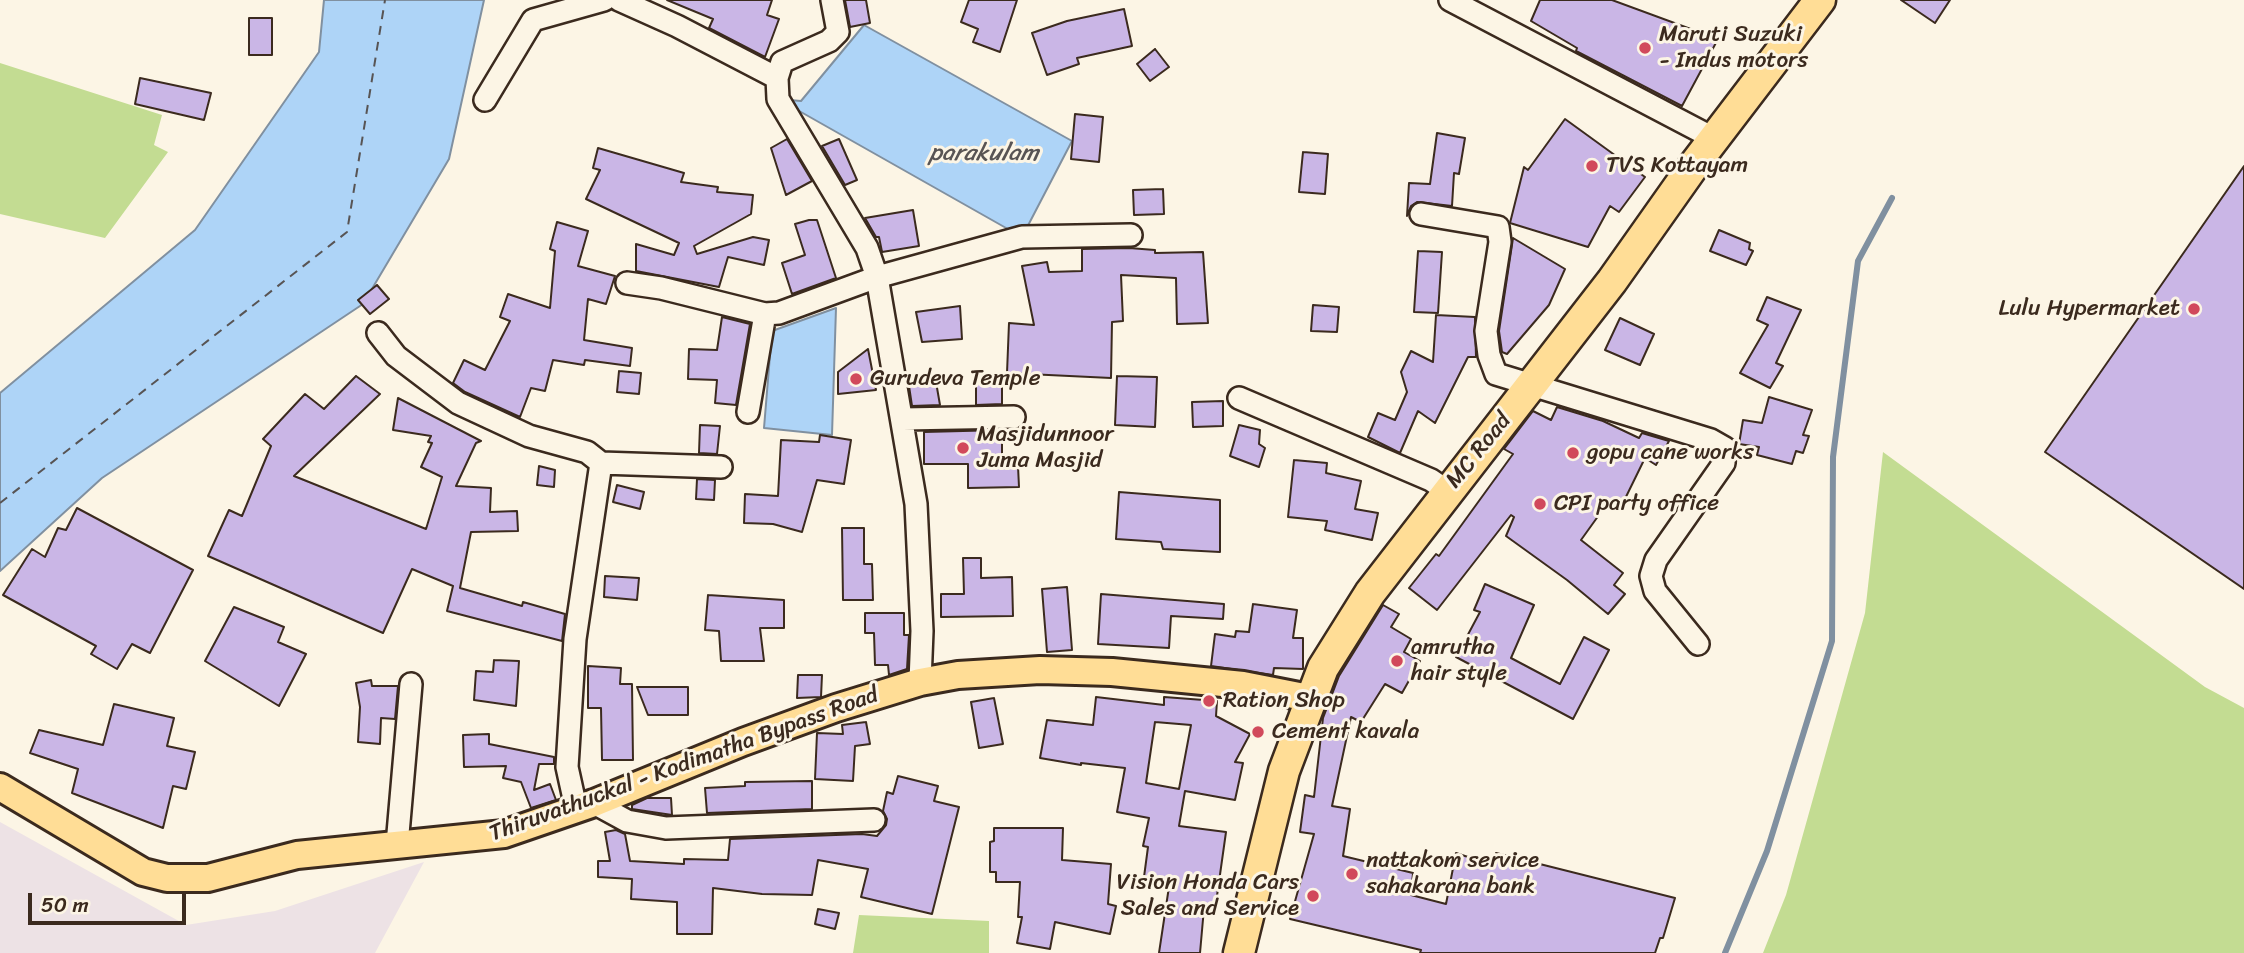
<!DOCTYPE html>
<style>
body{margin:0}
#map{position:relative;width:2244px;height:953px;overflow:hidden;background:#fcf5e5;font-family:Sriracha,sans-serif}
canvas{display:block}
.scale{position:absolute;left:28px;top:893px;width:158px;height:32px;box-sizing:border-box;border:4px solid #3b2a1e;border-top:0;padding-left:9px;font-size:21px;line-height:24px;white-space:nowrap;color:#3b2a1e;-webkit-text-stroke:5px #fcf5e5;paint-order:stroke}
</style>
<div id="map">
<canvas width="2244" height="953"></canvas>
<div class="scale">50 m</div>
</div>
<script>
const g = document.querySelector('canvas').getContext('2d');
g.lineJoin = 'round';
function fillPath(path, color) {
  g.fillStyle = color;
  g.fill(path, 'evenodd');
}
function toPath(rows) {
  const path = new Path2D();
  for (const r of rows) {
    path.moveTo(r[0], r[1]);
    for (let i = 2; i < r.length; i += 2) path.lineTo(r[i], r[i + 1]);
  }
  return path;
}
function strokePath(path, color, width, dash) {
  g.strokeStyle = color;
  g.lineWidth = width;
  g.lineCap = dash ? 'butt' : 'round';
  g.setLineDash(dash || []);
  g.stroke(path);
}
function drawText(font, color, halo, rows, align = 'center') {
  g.font = font + ' Sriracha,sans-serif';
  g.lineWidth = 6;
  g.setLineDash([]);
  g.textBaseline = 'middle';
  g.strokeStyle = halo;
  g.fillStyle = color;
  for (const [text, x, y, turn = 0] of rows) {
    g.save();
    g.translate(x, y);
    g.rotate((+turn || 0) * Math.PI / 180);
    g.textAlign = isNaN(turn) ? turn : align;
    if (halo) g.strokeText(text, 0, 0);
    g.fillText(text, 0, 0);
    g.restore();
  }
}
fillPath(toPath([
 [0,822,186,925,275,911,424,862,375,953,0,953]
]), '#ede2e5');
fillPath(toPath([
 [0,63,162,115,154,145,168,152,105,238,0,214],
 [1883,452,2205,687,2244,708,2244,953,1763,953,1786,895,1865,613],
 [859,915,989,921,989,953,853,953]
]), '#c3dc92');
const water = toPath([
 [324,0,484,0,449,159,363,304,102,478,0,571,0,393,195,230,319,52,324,0],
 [864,25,1072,141,1022,237,778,99,801,101,864,25],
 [836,308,832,435,764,428,772,331,836,308]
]);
fillPath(water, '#aed4f7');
strokePath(water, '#8090a0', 2);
strokePath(toPath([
 [1725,953,1767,851,1832,641,1833,457,1858,261,1892,198]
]), '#8090a0', 6);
strokePath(toPath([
 [0,503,347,232,385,0]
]), '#585454', 2, [9, 7]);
const building = toPath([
 [667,0,772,0,767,15,779,19,765,57,709,28,713,19,667,0],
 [845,0,866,0,870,23,850,27,845,0],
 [969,0,1017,0,1000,52,973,42,978,29,961,22,969,0],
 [1540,0,1612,0,1718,39,1682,106,1576,51,1577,48,1531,21,1540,0],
 [1901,0,1950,0,1935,23,1901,0],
 [1124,9,1132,46,1077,58,1079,64,1047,75,1032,33,1067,21,1124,9],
 [249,18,272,18,272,55,249,55,249,18],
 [1155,49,1169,67,1150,81,1137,64,1155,49],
 [140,78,211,93,204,120,135,104,140,78],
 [1075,114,1103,117,1099,162,1071,159,1075,114],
 [1565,119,1645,177,1619,212,1610,206,1588,247,1510,223,1524,167,1528,170,1565,119],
 [1437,133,1465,138,1459,174,1454,173,1452,206,1417,202,1411,206,1407,216,1409,183,1430,184,1437,133],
 [787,139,812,181,786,195,771,148,787,139],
 [839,139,857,180,845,185,822,146,839,139],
 [598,148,684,173,681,182,718,187,717,192,753,195,751,214,694,246,697,254,753,237,769,240,764,265,728,257,719,287,636,271,636,244,674,255,679,243,586,199,600,170,593,168,598,148],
 [1303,152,1328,154,1325,194,1299,192,1303,152],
 [2244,166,2244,589,2045,452,2244,166],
 [1163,189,1164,214,1134,215,1133,190,1163,189],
 [913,210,919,246,882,252,879,237,876,237,865,218,913,210],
 [809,220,817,220,836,278,792,294,782,263,805,255,795,224,809,220],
 [557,222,588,231,578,266,615,276,606,304,588,299,584,340,632,348,630,366,585,360,584,365,553,360,545,391,531,388,520,417,465,392,453,383,464,360,485,370,510,321,500,317,508,294,550,308,555,251,550,249,557,222],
 [1719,230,1750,243,1749,249,1753,251,1746,265,1710,251,1719,230],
 [1513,238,1565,269,1549,305,1507,354,1502,352,1499,331,1513,238],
 [1129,248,1155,250,1155,253,1203,252,1208,323,1177,324,1176,278,1121,275,1123,321,1112,322,1111,378,1007,373,1009,323,1034,325,1022,266,1047,262,1049,272,1082,271,1082,249,1129,248],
 [1418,251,1442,252,1438,313,1414,312,1418,251],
 [377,285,389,299,370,314,358,300,377,285],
 [1767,297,1801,310,1776,363,1783,366,1770,388,1740,373,1768,325,1757,320,1767,297],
 [1313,305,1339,307,1337,332,1311,331,1313,305],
 [960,306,962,339,922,342,916,312,960,306],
 [1436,315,1475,317,1476,357,1468,357,1435,423,1418,411,1400,453,1368,437,1378,413,1395,420,1407,392,1401,372,1411,351,1433,362,1436,315],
 [722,317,750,324,736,405,715,403,717,380,688,379,689,349,717,350,722,317],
 [1620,318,1654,334,1640,365,1605,350,1620,318],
 [868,349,876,390,838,394,838,372,868,349],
 [619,371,641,373,639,394,617,392,619,371],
 [1002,373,1002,404,976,405,976,374,1002,373],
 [356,376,380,394,294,476,426,529,442,477,421,467,432,443,428,442,431,436,393,430,398,398,481,441,476,443,456,486,491,488,490,512,517,511,518,531,471,532,460,588,522,606,523,602,565,614,562,641,447,611,453,586,412,569,383,633,208,556,229,510,242,516,271,446,263,439,305,394,324,409,356,376],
 [1117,376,1157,377,1155,427,1115,425,1117,376],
 [936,382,940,405,912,406,909,386,936,382],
 [1769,397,1812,410,1803,435,1809,436,1803,453,1796,451,1792,464,1757,455,1759,447,1739,444,1743,420,1762,423,1769,397],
 [1223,401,1223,426,1193,427,1192,402,1223,401],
 [1557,407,1603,421,1639,438,1642,433,1669,441,1656,465,1645,458,1621,507,1609,501,1581,540,1623,573,1614,585,1625,594,1608,614,1567,580,1506,536,1514,517,1511,515,1437,610,1409,588,1436,554,1439,556,1513,454,1504,449,1533,411,1551,420,1557,407],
 [700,425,720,426,717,454,699,453,700,425],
 [1239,425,1260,430,1259,444,1265,448,1259,467,1230,456,1239,425],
 [1002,430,1002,466,1018,466,1019,487,968,488,968,464,924,464,924,432,1002,430],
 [820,435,851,440,844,484,817,480,802,532,773,524,744,523,745,494,778,496,781,440,819,442,820,435],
 [1294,460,1327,463,1326,473,1361,481,1355,509,1378,513,1372,540,1325,530,1327,521,1288,517,1294,460],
 [539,466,555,470,554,487,537,485,539,466],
 [697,479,715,480,714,500,696,499,697,479],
 [617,485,644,492,640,509,613,502,617,485],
 [1119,492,1220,500,1220,552,1163,549,1161,542,1116,539,1119,492],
 [77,508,193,570,150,653,132,644,117,669,91,654,96,646,3,595,32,549,45,557,58,528,66,530,77,508],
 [842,528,864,528,864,564,872,564,873,600,843,600,842,528],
 [963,558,981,558,981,578,1012,577,1013,616,941,617,941,594,964,594,963,558],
 [605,576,639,578,637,600,604,597,605,576],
 [1485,584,1534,605,1511,658,1560,684,1584,637,1609,650,1573,719,1456,657,1480,612,1474,610,1485,584],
 [1067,587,1072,650,1047,652,1042,589,1067,587],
 [1101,594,1224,604,1223,619,1171,616,1169,648,1098,644,1101,594],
 [708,595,784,600,784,628,760,628,764,661,721,661,719,631,705,630,708,595],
 [1253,604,1297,610,1293,638,1303,638,1303,669,1274,668,1273,675,1211,666,1215,634,1235,637,1236,631,1249,632,1253,604],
 [1383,605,1399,614,1391,627,1411,639,1404,652,1420,661,1402,693,1385,684,1361,722,1351,717,1332,806,1350,809,1343,856,1413,873,1411,895,1446,904,1456,853,1495,866,1496,853,1675,898,1663,938,1660,938,1655,953,1420,953,1421,950,1290,919,1314,834,1300,832,1305,795,1314,797,1323,718,1339,676,1383,605],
 [234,607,284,627,278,642,306,654,279,706,205,661,234,607],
 [865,613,904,613,904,635,909,635,907,669,889,675,888,665,875,665,874,633,865,633,865,613],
 [494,660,519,661,516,706,474,700,476,671,493,672,494,660],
 [588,666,621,668,620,684,632,684,633,760,602,760,601,708,588,708,588,666],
 [798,675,822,675,821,697,797,698,798,675],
 [371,680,372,686,398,686,395,719,381,718,380,744,358,742,360,707,356,683,371,680],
 [637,687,688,687,688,715,648,715,637,687],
 [1096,697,1164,705,1164,697,1217,701,1216,716,1250,734,1235,762,1243,763,1235,800,1185,791,1179,826,1226,832,1215,910,1204,908,1200,953,1159,953,1170,880,1144,877,1148,847,1143,846,1149,818,1117,812,1125,768,1081,763,1081,765,1040,758,1047,720,1093,725,1096,697],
 [1155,722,1191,725,1179,789,1146,783,1155,722],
 [994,698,1003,744,979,748,971,702,994,698],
 [114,704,174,718,167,746,195,752,186,789,173,786,163,828,72,793,78,769,30,753,39,730,103,745,114,704],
 [866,722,870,744,855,746,853,781,815,779,817,733,843,734,842,725,866,722],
 [489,734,489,744,554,757,554,764,539,764,534,790,550,784,556,800,531,808,521,782,503,778,506,766,464,767,463,735,489,734],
 [898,776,938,786,934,801,959,807,932,914,861,897,868,869,818,860,812,895,762,894,713,888,712,934,677,934,677,902,631,899,632,879,598,877,598,861,610,861,605,832,616,830,625,834,630,861,684,864,684,859,728,860,730,839,862,834,877,836,886,825,887,819,883,811,887,792,893,794,898,776],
 [812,781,812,809,707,813,705,788,745,786,745,782,812,781],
 [647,798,671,798,672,815,632,809,632,805,647,798],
 [994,828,1063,828,1062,860,1111,864,1108,904,1116,906,1110,934,1055,922,1050,949,1017,943,1022,917,1018,917,1020,882,996,882,996,872,990,872,990,842,994,841,994,828],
 [818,909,839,913,835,929,815,924,818,909]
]);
fillPath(building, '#cab6e6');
strokePath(building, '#3b2a1e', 2);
const minor = toPath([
 [619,0,677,26,777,78],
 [832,0,838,32,829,41,782,62,777,78,778,99,867,248,877,277,916,504,922,631,920,682],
 [1450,0,1715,139],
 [485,100,533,20,604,0],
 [1421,214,1498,227,1500,242,1486,331,1489,355,1496,374,1711,440,1725,448,1724,463,1656,560,1651,576,1655,591,1698,644],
 [627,283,661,288,765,314,779,313,877,277,1022,237,1131,235],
 [378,333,396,356,458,403,529,436,587,452,601,463,721,467],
 [1239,398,1431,480,1447,491],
 [748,412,765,314],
 [903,419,1014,417],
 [594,803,627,821,666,828,874,820],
 [576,808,567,767,575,639,601,463],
 [397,845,411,684]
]);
const major = toPath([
 [0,787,143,872,167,878,208,878,297,855,504,834,594,803,743,742,836,708,920,682,958,675,1040,670,1112,672,1243,685,1309,698]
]);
const highway = toPath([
 [1239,953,1284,771,1323,668,1370,593,1612,281,1694,165,1820,0]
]);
strokePath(minor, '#3b2a1e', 26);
strokePath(major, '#3b2a1e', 32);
strokePath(highway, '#3b2a1e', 35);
strokePath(minor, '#fcf5e5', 21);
strokePath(major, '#ffdd96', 26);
strokePath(highway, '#ffdd96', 30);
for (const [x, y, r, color] of [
 [1645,48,7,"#d1495b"],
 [1592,166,7,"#d1495b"],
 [2194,309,7,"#d1495b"],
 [856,379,7,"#d1495b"],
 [963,448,7,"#d1495b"],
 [1573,453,7,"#d1495b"],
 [1540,504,7,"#d1495b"],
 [1397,661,7,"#d1495b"],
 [1209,701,7,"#d1495b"],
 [1258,732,7,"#d1495b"],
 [1352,874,7,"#d1495b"],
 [1313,896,7,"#d1495b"]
]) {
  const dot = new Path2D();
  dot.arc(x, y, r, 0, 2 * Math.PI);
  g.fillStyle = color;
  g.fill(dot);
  strokePath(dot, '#fcf5e5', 2.5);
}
drawText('23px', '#3b2a1e', '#fcf5e5', [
 ["Maruti Suzuki",1659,35],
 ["- Indus motors",1659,61],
 ["TVS Kottayam",1606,166],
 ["Lulu Hypermarket",2180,309,"right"],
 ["Gurudeva Temple",870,379],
 ["Masjidunnoor",977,435],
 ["Juma Masjid",977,461],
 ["gopu cane works",1587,453],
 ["CPI party office",1554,504],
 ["amrutha",1411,648],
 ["hair style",1411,674],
 ["Ration Shop",1223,701],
 ["Cement kavala",1272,732],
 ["nattakom service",1366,861],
 ["sahakarana bank",1366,887],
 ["Vision Honda Cars",1299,883,"right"],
 ["Sales and Service",1299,909,"right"]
], 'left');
drawText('23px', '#3b2a1e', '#fcf5e5', [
 ["MC Road",1479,451,-51],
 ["Thiruvathuckal - Kodimatha Bypass Road",684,765,-20]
]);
drawText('italic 24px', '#585454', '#fcf5e5', [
 ["parakulam",984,154]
]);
</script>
